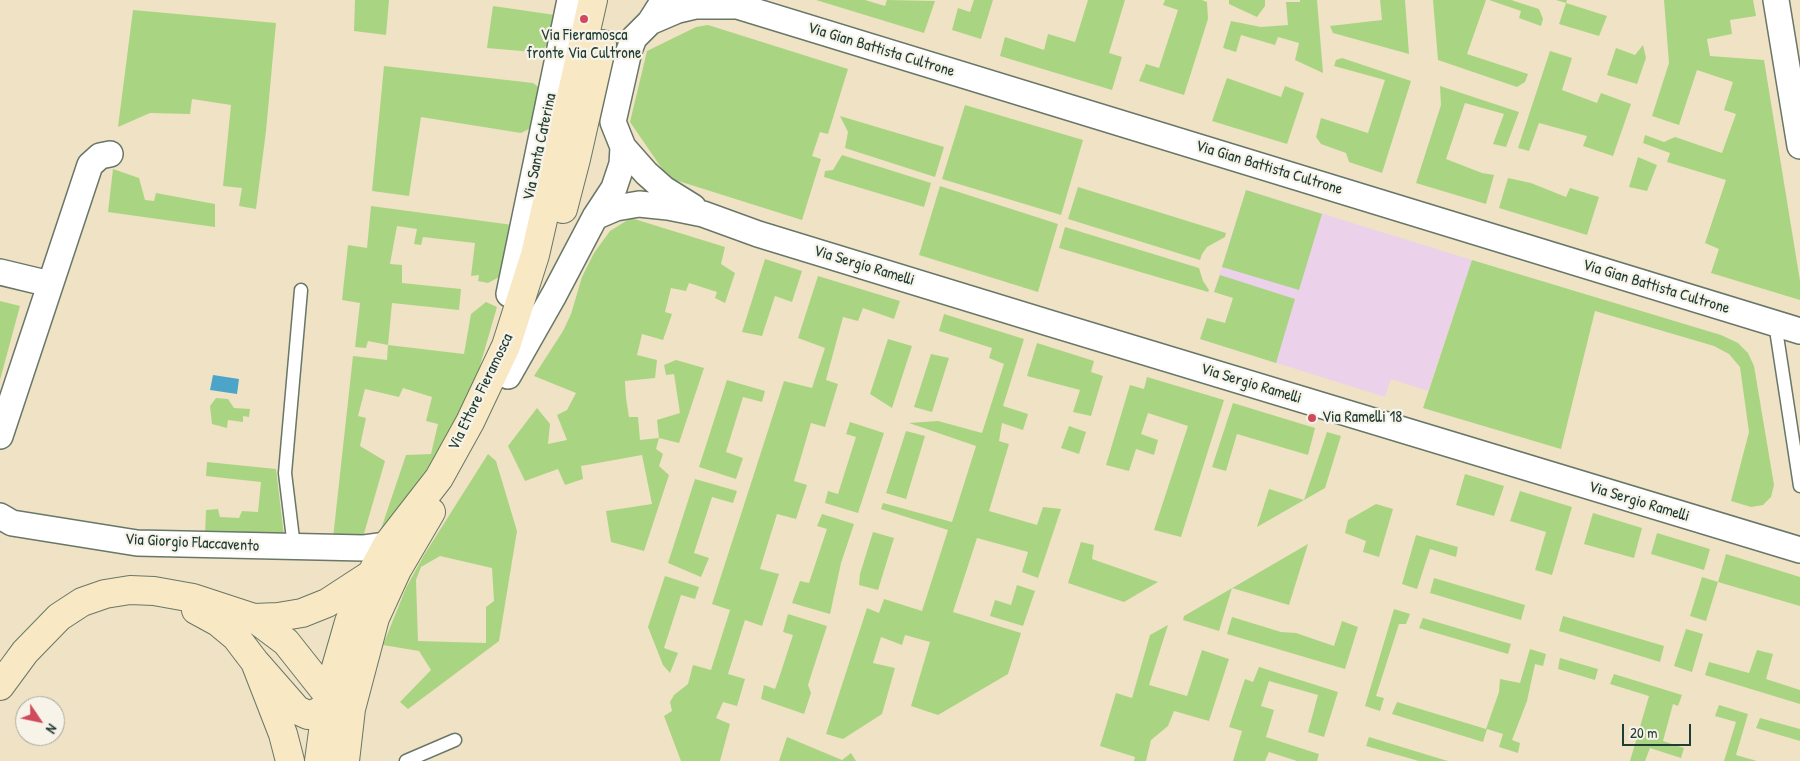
<!DOCTYPE html>
<style>
body{margin:0}
#map{position:relative;width:1800px;height:761px;overflow:hidden;background:#f0e2c5;font-family:"Patrick Hand",sans-serif}
canvas{display:block}
.north{position:absolute;left:15px;top:696px;width:50px;height:50px;box-sizing:border-box;background:#f7f3e8;border:1px solid #a1aaa0;border-radius:50%;rotate:124deg;font-size:14px;font-weight:700;line-height:20px;text-align:center;color:#1f3d34}
.north::after{content:'';display:block;margin:auto;width:18px;height:22px;background:#d1495b;clip-path:polygon(50% 0,100% 100%,50% 72%,0 100%)}
.scale{position:absolute;left:1622px;top:724px;width:69px;height:22px;box-sizing:border-box;border:2px solid #1f3d34;border-top:0;padding-left:6px;font-size:15px;line-height:18px;white-space:nowrap;color:#1f3d34;-webkit-text-stroke:4px #f7f3e8;paint-order:stroke}
</style>
<div id="map">
<canvas width="1800" height="761"></canvas>
<div class="north">N</div>
<div class="scale">20 m</div>
</div>
<script>
const g = document.querySelector('canvas').getContext('2d');
g.lineJoin = 'round';
function fillPath(path, color) {
  g.fillStyle = color;
  g.fill(path, 'evenodd');
}
function toPath(rows) {
  const path = new Path2D();
  for (const r of rows) {
    path.moveTo(r[0], r[1]);
    for (let i = 2; i < r.length; i += 2) path.lineTo(r[i], r[i + 1]);
  }
  return path;
}
function strokePath(path, color, width, dash) {
  g.strokeStyle = color;
  g.lineWidth = width;
  g.lineCap = dash ? 'butt' : 'round';
  g.setLineDash(dash || []);
  g.stroke(path);
}
function drawText(font, color, halo, rows, align = 'center') {
  g.font = font + ' "Patrick Hand",sans-serif';
  g.lineWidth = 4.5;
  g.setLineDash([]);
  g.textBaseline = 'middle';
  g.strokeStyle = halo;
  g.fillStyle = color;
  for (const [text, x, y, turn = 0] of rows) {
    g.save();
    g.translate(x, y);
    g.rotate((+turn || 0) * Math.PI / 180);
    g.textAlign = isNaN(turn) ? turn : align;
    if (halo) g.strokeText(text, 0, 0);
    g.fillText(text, 0, 0);
    g.restore();
  }
}
fillPath(toPath([
 [1246,190,1472,260,1428,391,1391,379,1385,397,1200,339,1207,318,1225,323,1233,298,1214,292]
]), '#ecd1ea');
fillPath(toPath([
 [355,0,389,0,386,35,354,31],
 [816,0,865,0,885,6,887,0,935,1,924,33],
 [974,0,993,0,981,39,952,30,958,8,970,12],
 [1088,0,1125,0,1109,53,1122,57,1112,90,1000,56,1005,37,1044,50,1048,34,1075,42],
 [1165,0,1202,0,1207,2,1208,19,1184,95,1139,81,1146,64,1159,68,1178,10,1163,5],
 [1229,0,1265,0,1265,6,1257,17,1229,4],
 [1300,0,1317,0,1323,73,1295,60,1299,43,1278,37,1275,45,1241,35,1236,52,1223,48,1231,21,1261,27,1288,25,1286,2,1300,2],
 [1380,0,1405,0,1409,54,1333,33,1330,26,1382,20],
 [1433,0,1486,0,1467,54,1528,74,1525,82,1517,87,1438,60],
 [1489,0,1511,0,1539,9,1543,19,1541,26,1519,18,1521,11],
 [1556,0,1567,0,1566,3,1607,16,1599,36,1559,24,1566,3],
 [1664,0,1753,0,1756,16,1730,20,1732,34,1707,39,1710,56,1764,60,1800,281,1800,300,1711,273,1719,249,1705,243,1726,180,1667,162,1670,153,1643,143,1645,135,1664,142,1675,137,1722,153,1736,114,1724,110,1733,82,1697,70,1679,125,1652,116,1669,63],
 [493,6,555,15,549,43,540,52,533,52,487,48],
 [133,10,276,23,266,131,256,209,239,206,242,188,223,186,231,105,192,99,190,114,150,113,118,127],
 [708,25,848,69,828,134,820,132,812,156,821,159,802,220,672,179,665,173,630,122,647,51,696,27],
 [1643,45,1646,58,1637,84,1607,75,1616,48,1635,55],
 [1550,51,1572,58,1562,90,1597,103,1601,93,1631,104,1613,156,1583,146,1587,136,1539,123,1529,151,1518,148],
 [1342,58,1411,81,1382,173,1349,162,1346,153,1321,144,1316,137,1321,118,1368,133,1385,80,1334,66,1336,60],
 [384,66,533,83,540,88,533,127,521,133,421,117,409,196,372,191],
 [1227,78,1281,97,1285,86,1304,93,1287,144,1212,121],
 [1440,86,1519,112,1506,147,1493,144,1504,114,1465,103,1446,159,1482,173,1494,175,1486,204,1416,183,1441,105],
 [965,105,1083,140,1061,215,942,179],
 [840,116,944,147,935,177,845,148,848,132],
 [842,155,931,183,924,207,824,177,825,171,833,170],
 [1638,157,1657,165,1647,191,1629,187],
 [113,169,139,178,145,200,154,201,156,193,215,204,215,227,108,212],
 [1508,178,1531,183,1566,197,1570,188,1599,197,1587,235,1499,208],
 [940,186,1058,224,1038,292,919,255],
 [1078,187,1226,233,1225,237,1207,247,1202,254,1200,260,1068,219],
 [1246,190,1322,214,1299,290,1222,267],
 [371,206,513,225,503,275,488,283,478,281,479,275,471,276,475,243,423,237,421,245,414,244,417,229,397,226,390,264,402,265,402,283,461,289,459,310,392,303,388,345,464,354,471,314,486,302,497,307,475,383,453,433,389,521,381,529,406,455,431,454,438,424,426,421,432,397,403,388,399,397,365,389,358,416,366,418,360,446,385,461,363,537,333,538,353,356,387,360,388,345,368,341,366,348,355,347,360,303,342,300,348,245,367,248],
 [631,218,725,247,721,264,735,273,725,303,715,298,717,292,689,283,686,291,671,288,665,312,672,314,663,340,642,334,637,355,657,360,655,378,625,381,626,398,629,417,638,417,640,440,659,438,657,420,680,413,674,374,666,375,664,365,676,360,704,368,679,443,659,438,656,449,663,454,659,466,669,475,644,551,611,542,606,511,652,504,642,455,581,466,583,479,565,485,558,469,525,481,508,446,537,408,550,424,548,444,567,440,557,415,567,410,576,393,534,376,563,331,571,314,582,277,594,253,610,231],
 [1065,227,1199,268,1203,281,1209,290,1208,292,1059,248],
 [765,259,802,271,792,302,775,296,762,336,742,332],
 [1472,260,1721,335,1738,343,1748,353,1754,366,1774,485,1771,497,1763,505,1751,507,1731,501,1749,432,1740,367,1729,354,1714,346,1595,311,1561,449,1423,408],
 [1220,275,1295,299,1276,363,1200,339,1207,318,1225,323,1233,298,1214,292],
 [818,276,900,301,894,319,863,308,858,321,843,317,826,380,838,384,825,427,811,423,794,481,807,485,796,519,777,514,760,569,779,574,762,626,745,620,728,674,745,679,737,706,723,702,716,718,730,724,720,761,681,761,664,716,672,711,670,702,674,695,688,684,693,665,711,670,730,610,712,604,784,381,812,388,825,348,798,338],
 [0,301,20,306,0,380],
 [944,314,1024,339,1003,406,1028,414,1023,430,1002,423,999,441,1009,444,989,511,1037,525,1043,507,1061,509,1038,578,1022,572,1028,552,977,538,953,612,1021,633,1008,674,938,715,911,706,930,642,905,635,902,645,881,637,873,663,895,668,882,714,843,739,826,734,867,608,879,613,884,599,922,611,948,530,881,509,883,503,952,522,976,446,909,423,938,421,982,433,1004,364,989,358,992,348,939,331],
 [888,339,912,346,892,408,870,394],
 [1037,343,1094,361,1091,372,1103,376,1091,416,1073,412,1080,390,1027,376],
 [931,354,949,358,932,412,914,407],
 [1147,377,1224,400,1181,537,1154,530,1188,426,1148,413,1141,434,1158,440,1154,455,1136,449,1129,471,1106,465,1130,385,1144,389],
 [727,380,765,391,762,402,743,397,726,452,743,458,736,479,699,467],
 [216,398,228,399,234,408,250,409,249,417,243,416,243,422,228,420,227,428,212,424,210,406],
 [1233,403,1315,428,1308,455,1237,434,1226,471,1212,467],
 [850,422,884,433,858,513,825,503,828,491,838,494,856,437,846,434],
 [1069,426,1086,432,1079,454,1061,448],
 [906,431,925,436,906,499,886,493],
 [1327,432,1341,436,1325,488,1257,527,1269,489,1304,500],
 [488,454,496,461,517,531,499,641,408,709,400,702,431,670,419,651,383,645,406,588,424,555],
 [440,556,492,568,494,601,486,607,486,643,418,641,416,580,421,567],
 [207,462,276,469,284,536,205,535,206,510,218,509,220,517,239,518,242,511,258,512,261,482,206,476],
 [1465,474,1504,486,1494,516,1456,505],
 [695,479,737,491,733,503,712,497,694,553,709,558,701,577,668,563],
 [1520,491,1572,507,1552,575,1535,570,1546,532,1510,521],
 [1376,504,1393,509,1379,557,1363,552,1366,541,1345,533,1348,520],
 [1593,513,1642,528,1634,558,1584,544],
 [822,514,854,524,841,563,830,614,792,603,800,581,809,583,827,529,817,526],
 [873,532,894,538,878,590,859,585,860,574],
 [1657,533,1710,549,1704,570,1651,554],
 [1416,535,1458,547,1456,557,1430,549,1417,589,1402,584],
 [1081,542,1094,545,1092,559,1158,582,1124,602,1068,583],
 [1308,544,1289,605,1232,588,1219,631,1183,620,1184,616],
 [1726,554,1800,577,1800,606,1718,582,1706,621,1690,616,1702,577,1718,582],
 [665,576,699,587,695,599,681,595,664,648,678,653,670,673,663,665,648,627],
 [1434,578,1525,605,1521,620,1430,593],
 [1017,585,1035,591,1023,626,990,616,995,600,1011,605],
 [1394,609,1410,614,1406,624,1399,624,1376,696,1384,698,1380,711,1365,706],
 [788,614,827,626,808,685,811,693,804,714,761,699,764,685,775,689,780,675,793,635,783,632],
 [1563,616,1664,646,1660,662,1559,631],
 [1232,617,1281,632,1296,633,1334,646,1342,621,1358,627,1345,669,1227,634],
 [1423,618,1511,644,1508,654,1419,628],
 [1168,625,1149,685,1187,696,1202,650,1229,659,1209,721,1174,711,1168,726,1151,740,1146,761,1134,761,1135,757,1100,746,1116,693,1132,698,1150,635],
 [1686,629,1703,634,1692,672,1674,666],
 [1530,649,1546,654,1543,666,1535,664,1527,701,1512,740,1520,743,1518,753,1499,747,1503,734,1487,729,1483,742,1392,714,1397,702,1486,729,1499,692,1500,679,1520,683],
 [1757,650,1773,654,1766,679,1800,690,1800,704,1705,675,1709,662,1749,673],
 [1560,658,1598,669,1595,680,1558,669],
 [1259,667,1338,692,1324,737,1308,732,1318,695,1269,681,1261,706,1274,710,1266,737,1319,754,1317,761,1297,761,1269,752,1265,761,1233,761,1242,731,1229,727,1245,679,1253,682],
 [1614,674,1682,695,1678,706,1673,704,1663,741,1684,748,1681,758,1650,748,1645,761,1630,761,1649,696,1610,684],
 [1719,705,1748,714,1736,755,1757,761,1724,761,1736,722,1715,716],
 [1760,718,1800,729,1800,741,1756,728],
 [787,737,842,760,851,753,856,761,779,761],
 [1369,737,1441,759,1448,761,1419,761,1366,746]
]), '#a9d582');
fillPath(toPath([
 [213,375,239,379,237,394,210,390]
]), '#4ca5c9');
const lane = toPath([
 [1775,323,1800,486],
 [294,547,285,473,301,290],
 [406,761,455,740]
]);
const street = toPath([
 [718,0,1800,331],
 [1776,0,1800,146],
 [650,22,678,10,695,6,735,6],
 [623,147,646,173,664,189,693,207],
 [595,217,616,208,639,204,668,207,703,214,758,234,1049,323,1800,550],
 [0,272,50,284],
 [509,294,570,0],
 [508,376,554,295,595,217,614,188,622,164,623,147,613,122,629,51,634,38,650,22,664,0],
 [0,436,90,165,100,156,110,154],
 [0,516,12,523,137,543,364,548,387,545]
]);
const secondary = toPath([
 [563,209,576,159,602,44],
 [196,610,218,622,236,637,255,662,283,734,290,761],
 [254,618,286,642,328,695,334,707],
 [255,662,297,710,308,715,314,714,325,708,336,696],
 [0,686,25,652,59,617,82,602,105,594,130,590,154,591,193,598,254,618,278,617,302,613,327,603,370,575],
 [319,761,328,695,349,622,359,597,387,545,439,478,470,422,506,346,535,255,593,0],
 [345,761,351,709,375,618,397,570,431,512]
]);
strokePath(lane, '#687767', 15);
strokePath(street, '#687767', 28);
strokePath(secondary, '#687767', 30);
strokePath(lane, '#fff', 12);
strokePath(street, '#fff', 25);
strokePath(secondary, '#f8e8c3', 28);
for (const [x, y, r, color] of [
 [584,19,5,"#d1495b"],
 [1312,418,5,"#d1495b"]
]) {
  const dot = new Path2D();
  dot.arc(x, y, r, 0, 2 * Math.PI);
  g.fillStyle = color;
  g.fill(dot);
  strokePath(dot, '#f7f3e8', 2);
}
drawText('16px', '#1f3d34', '#f7f3e8', [
 ["Via Fieramosca",584,36],
 ["fronte Via Cultrone",584,54],
 ["Via Ramelli 18",1322,418,"left"]
]);
drawText('16px', '#1f3d34', '#f7f3e8', [
 ["Via Gian Battista Cultrone",881,50,17],
 ["Via Santa Caterina",540,147,-78],
 ["Via Gian Battista Cultrone",1269,168,17],
 ["Via Sergio Ramelli",864,266,17],
 ["Via Gian Battista Cultrone",1656,287,17],
 ["Via Sergio Ramelli",1251,384,17],
 ["Via Ettore Fieramosca",481,392,-64],
 ["Via Sergio Ramelli",1639,502,17],
 ["Via Giorgio Flaccavento",192,543,3]
]);
</script>
